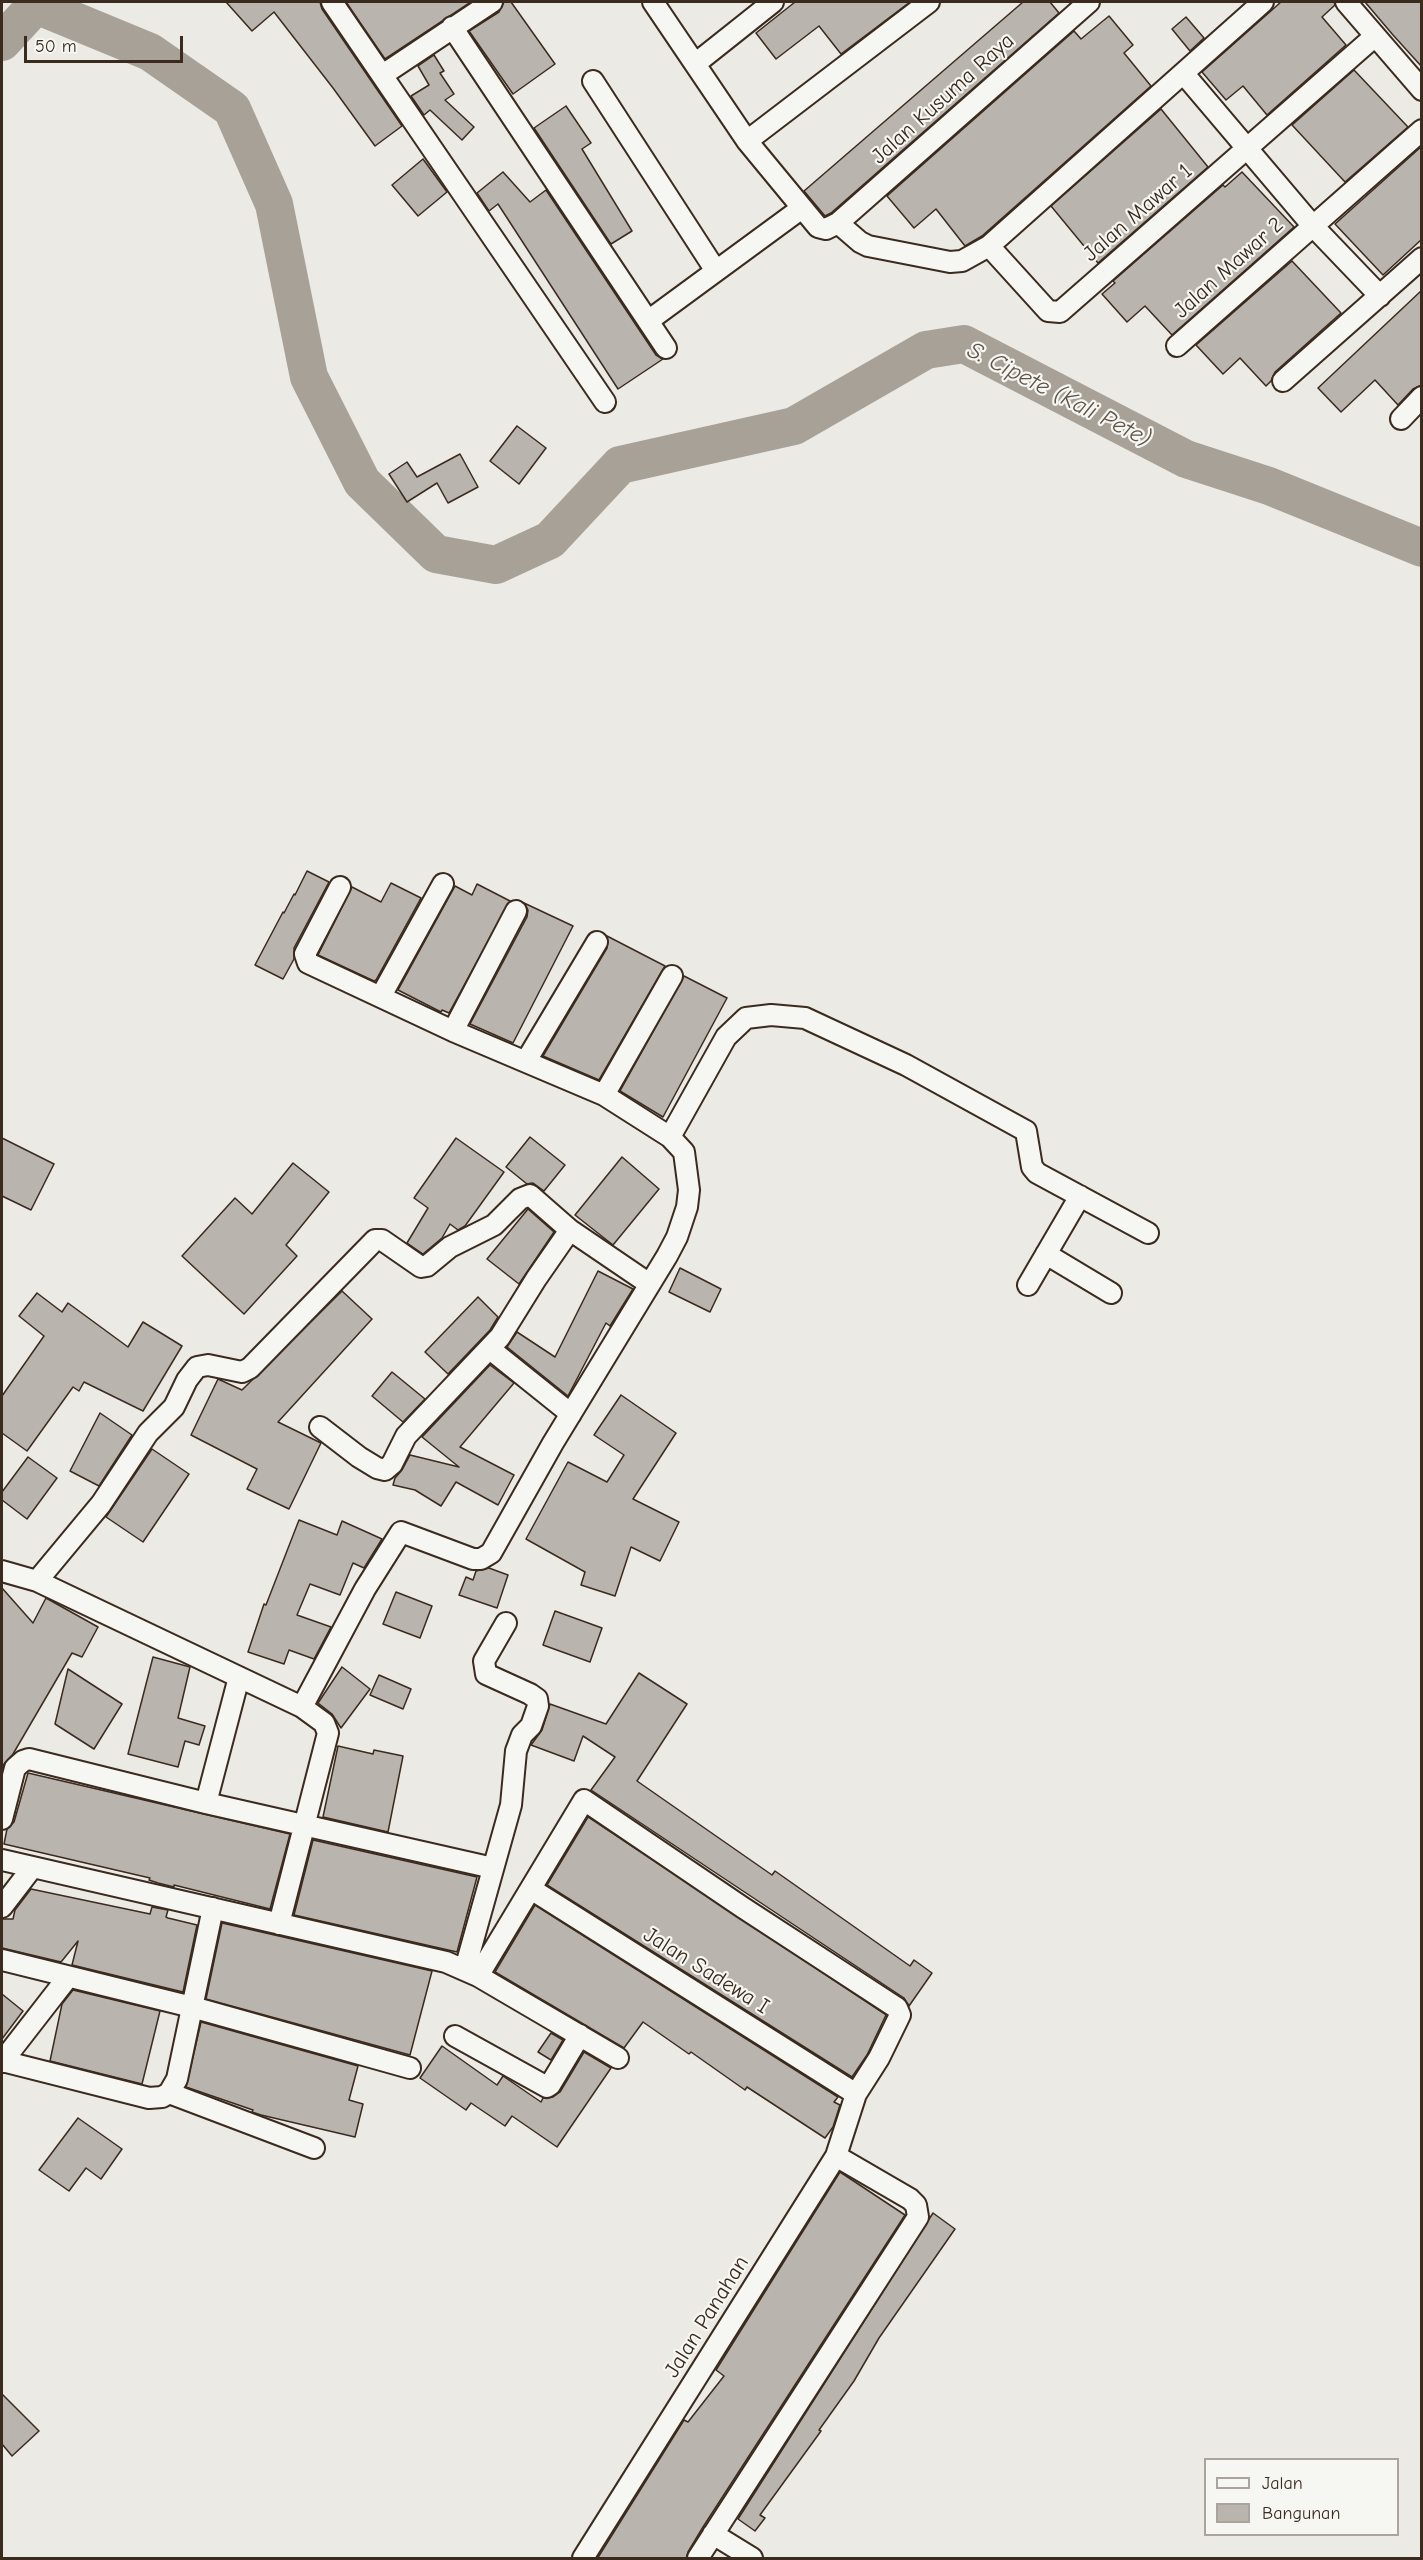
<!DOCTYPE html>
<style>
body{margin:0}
#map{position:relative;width:1423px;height:2560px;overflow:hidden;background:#ebeae5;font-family:"Comic Neue",sans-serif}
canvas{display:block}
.frame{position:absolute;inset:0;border:3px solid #3b2a1e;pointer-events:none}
.legend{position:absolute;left:1204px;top:2458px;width:195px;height:78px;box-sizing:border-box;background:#f6f6f2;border:2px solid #aba49d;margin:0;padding:8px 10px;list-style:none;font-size:18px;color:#3b2a1e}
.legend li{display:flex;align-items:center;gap:12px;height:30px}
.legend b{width:30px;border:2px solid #aba49d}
.scale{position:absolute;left:24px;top:36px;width:159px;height:27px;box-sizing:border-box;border:3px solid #3b2a1e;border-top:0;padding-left:8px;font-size:18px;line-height:21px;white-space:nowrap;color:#3b2a1e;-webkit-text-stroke:4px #f6f6f2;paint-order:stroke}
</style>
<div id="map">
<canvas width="1423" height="2560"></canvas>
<div class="frame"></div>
<ul class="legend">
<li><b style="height:8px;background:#f6f6f2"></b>Jalan</li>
<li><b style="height:16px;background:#bab4ae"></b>Bangunan</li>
</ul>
<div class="scale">50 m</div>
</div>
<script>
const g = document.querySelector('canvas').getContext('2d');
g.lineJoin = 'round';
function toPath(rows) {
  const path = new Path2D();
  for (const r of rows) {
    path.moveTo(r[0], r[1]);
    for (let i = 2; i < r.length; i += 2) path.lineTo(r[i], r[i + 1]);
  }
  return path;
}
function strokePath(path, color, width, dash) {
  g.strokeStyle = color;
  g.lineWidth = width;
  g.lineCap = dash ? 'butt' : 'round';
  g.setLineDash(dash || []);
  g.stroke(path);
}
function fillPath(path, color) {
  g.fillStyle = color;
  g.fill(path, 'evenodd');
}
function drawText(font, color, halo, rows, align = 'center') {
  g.font = font + ' "Comic Neue",sans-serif';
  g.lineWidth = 4.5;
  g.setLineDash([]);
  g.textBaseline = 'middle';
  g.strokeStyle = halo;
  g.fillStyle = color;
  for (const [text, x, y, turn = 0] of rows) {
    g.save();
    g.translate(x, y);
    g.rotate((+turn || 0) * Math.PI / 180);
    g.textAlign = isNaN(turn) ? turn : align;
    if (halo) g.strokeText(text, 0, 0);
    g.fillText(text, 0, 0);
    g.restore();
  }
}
strokePath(toPath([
 [2,42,36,5,150,52,232,109,274,204,309,377,362,482,436,554,496,565,550,540,620,465,794,426,926,350,964,344,1186,459,1269,486,1422,548]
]), '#a8a198', 38);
const building = toPath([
 [226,2,320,2,322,9,402,126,375,146,333,88,274,12,252,31,226,2],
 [346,2,471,2,385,59,346,2],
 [504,2,511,2,555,64,513,94,469,31,499,12,504,2],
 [795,2,910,2,841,54,819,26,776,59,756,33,795,2],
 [1023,2,1050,2,1059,13,831,213,825,216,804,191,1023,2],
 [1281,2,1334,2,1335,5,1322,17,1346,45,1267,115,1243,86,1226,100,1202,72,1281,2],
 [1365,2,1422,2,1422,67,1393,35,1365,2],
 [1109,16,1133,45,1124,53,1151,86,982,236,965,246,936,209,914,228,887,196,1074,31,1081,39,1109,16],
 [1186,17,1204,38,1190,51,1172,29,1186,17],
 [434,55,444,71,440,73,454,94,445,100,474,127,462,140,430,110,424,115,411,96,429,85,418,66,434,55],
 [1354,70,1408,127,1345,182,1292,125,1354,70],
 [566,106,591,143,582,149,632,231,611,244,534,128,566,106],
 [1161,109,1208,167,1098,263,1051,206,1161,109],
 [1422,146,1422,239,1383,275,1335,224,1422,146],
 [423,159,447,192,418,216,392,185,423,159],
 [503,172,530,202,546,190,656,355,663,359,618,389,498,204,489,211,477,193,503,172],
 [1242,172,1294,227,1172,335,1145,306,1127,322,1102,294,1115,283,1113,281,1223,185,1225,187,1242,172],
 [1292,261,1341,313,1275,372,1271,381,1266,386,1240,358,1223,374,1196,345,1292,261],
 [1422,290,1422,385,1413,389,1398,405,1375,380,1341,412,1318,388,1422,290],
 [517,426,546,448,519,484,490,461,517,426],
 [460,454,478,487,448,503,437,483,407,502,389,474,407,462,417,477,460,454],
 [307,871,329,882,294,948,294,959,283,979,255,965,283,912,284,913,294,894,295,895,307,871],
 [391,883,421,898,376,980,374,981,318,955,352,887,381,902,391,883],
 [477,884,510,901,449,1013,442,1010,441,1012,398,990,455,886,472,895,477,884],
 [524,903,573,926,513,1043,470,1024,527,917,528,910,524,903],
 [607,936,665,966,599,1080,543,1056,607,948,607,936],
 [684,976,727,998,663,1117,620,1091,684,976],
 [530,1137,565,1165,544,1191,533,1183,527,1184,506,1167,530,1137],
 [2,1138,54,1164,31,1210,2,1196,2,1138],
 [456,1138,504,1172,465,1226,458,1230,450,1224,442,1238,423,1254,407,1243,428,1208,414,1198,456,1138],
 [622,1157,659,1189,613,1245,575,1215,622,1157],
 [293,1163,329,1192,286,1245,297,1256,244,1314,182,1256,235,1198,252,1214,293,1163],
 [528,1209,554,1232,519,1284,487,1259,528,1209],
 [680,1268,721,1289,710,1312,669,1292,680,1268],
 [598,1271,633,1289,610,1326,606,1323,568,1396,507,1347,517,1332,555,1357,598,1271],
 [342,1291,372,1319,278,1422,321,1443,289,1509,247,1489,257,1469,191,1435,218,1379,242,1390,342,1291],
 [37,1293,62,1312,68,1303,128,1347,143,1322,182,1346,143,1411,84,1382,79,1391,73,1387,27,1451,2,1433,2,1396,44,1336,19,1316,37,1293],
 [478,1297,498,1317,490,1330,448,1374,425,1352,478,1297],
 [490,1365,514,1383,460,1447,514,1475,498,1505,456,1482,441,1506,415,1490,393,1485,395,1478,402,1470,410,1455,459,1467,422,1437,490,1365],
 [392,1372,425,1399,403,1422,372,1396,392,1372],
 [621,1395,676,1433,633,1499,679,1522,660,1561,631,1547,615,1596,581,1585,585,1572,526,1539,568,1462,607,1482,624,1455,594,1435,621,1395],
 [100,1413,132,1435,99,1486,70,1471,100,1413],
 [152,1449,189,1474,143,1542,106,1517,152,1449],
 [28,1457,57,1478,27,1519,2,1500,2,1492,28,1457],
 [299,1520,337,1535,342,1521,382,1539,364,1568,353,1563,340,1595,310,1584,297,1615,331,1627,314,1659,289,1650,284,1664,248,1652,264,1604,266,1605,299,1520],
 [489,1568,508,1575,497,1608,459,1595,466,1577,473,1580,476,1571,489,1568],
 [2,1588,33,1623,46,1598,98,1627,82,1657,72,1653,13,1754,4,1764,2,1772,2,1588],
 [396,1592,432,1606,420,1638,383,1624,396,1592],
 [555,1611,602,1628,590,1662,543,1645,555,1611],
 [153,1657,190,1667,178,1718,205,1726,199,1745,185,1741,178,1767,128,1754,153,1657],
 [342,1667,370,1689,341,1728,332,1714,318,1703,342,1667],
 [68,1669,122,1704,94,1749,55,1724,68,1669],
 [639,1673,687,1704,637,1781,772,1875,775,1871,910,1966,914,1960,932,1973,909,2006,904,1998,591,1790,615,1757,583,1736,574,1761,531,1745,542,1730,550,1704,606,1724,639,1673],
 [379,1675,411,1689,403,1709,370,1695,379,1675],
 [338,1746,373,1754,374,1750,403,1756,388,1832,323,1817,338,1746],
 [28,1773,290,1834,270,1909,174,1885,174,1887,158,1883,149,1880,150,1878,4,1844,7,1829,14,1822,28,1773],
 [588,1817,886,2015,867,2055,852,2077,547,1885,588,1817],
 [313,1840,477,1877,457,1952,294,1915,313,1840],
 [31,1889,150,1914,152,1907,168,1910,166,1917,168,1918,197,1925,183,1992,72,1965,78,1941,61,1962,2,1948,2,1919,13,1919,15,1910,31,1889],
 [535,1905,838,2097,834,2102,840,2105,833,2127,825,2138,747,2087,745,2090,691,2052,689,2054,643,2022,624,2048,495,1972,535,1905],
 [222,1923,432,1971,410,2055,206,1999,222,1923],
 [73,1990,160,2011,142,2084,50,2061,62,2004,73,1990],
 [2,1994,23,2011,2,2039,2,1994],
 [201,2022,358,2066,349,2100,363,2104,355,2137,261,2115,252,2112,253,2110,186,2087,201,2022],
 [551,2033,563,2040,551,2060,538,2052,551,2033],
 [442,2046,497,2085,503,2076,541,2102,543,2098,553,2097,560,2092,584,2052,611,2068,557,2147,512,2116,505,2126,471,2103,466,2110,420,2078,442,2046],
 [78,2118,122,2149,101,2179,86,2168,69,2191,39,2170,78,2118],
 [840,2172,905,2215,703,2527,688,2552,686,2559,597,2559,684,2420,688,2422,724,2376,716,2370,840,2172],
 [933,2213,955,2229,879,2338,854,2381,819,2430,821,2431,760,2515,765,2518,755,2531,738,2519,933,2213],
 [2,2394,39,2431,12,2456,2,2444,2,2394]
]);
fillPath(building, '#bab4ae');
strokePath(building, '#3b2a1e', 1.5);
const street = toPath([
 [332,2,605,402],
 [653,2,747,141,818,227,826,229,838,223,855,208,1089,2],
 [1346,2,1422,90],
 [452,27,666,348],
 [695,64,773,2],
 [384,74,492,2],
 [1184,74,1312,225,1380,296],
 [593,81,716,271],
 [747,141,929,2],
 [838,223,860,242,868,246,950,262,962,261,989,246,1048,311,1060,312,1374,37],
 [989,246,1263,2],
 [648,321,802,208],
 [1177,346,1422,130],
 [1283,381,1422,258],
 [1401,419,1422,397],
 [381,996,443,884],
 [453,1031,516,911],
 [526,1061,597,942],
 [604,1095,672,976],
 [670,1137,726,1037,746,1018,771,1015,805,1018,906,1065,1026,1131,1032,1167,1037,1173,1148,1233],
 [1046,1254,1111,1293],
 [1028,1285,1080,1196],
 [490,1349,571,1414],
 [320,1427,359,1457,377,1468,385,1470,392,1464,406,1436,500,1337,536,1279,570,1230],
 [2,1571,37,1581,302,1707,324,1723,328,1733,279,1924],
 [37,1581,101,1504,148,1433,174,1407,187,1380,197,1367,208,1365,242,1372,250,1368,375,1240,382,1240,421,1267,427,1266,450,1247,494,1225,520,1199,530,1195,570,1230,648,1283],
 [302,1707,365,1589,401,1532,473,1559,481,1559,491,1553,553,1443,667,1256,677,1237,687,1207,689,1190,684,1152,670,1137,604,1095,453,1031,308,963,305,954,340,887],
 [206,1803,239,1677],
 [2,1819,15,1768,23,1761,29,1759,206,1803,493,1868],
 [2,1860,446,1962,478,1976,618,2058],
 [531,1889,856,2094],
 [2,1907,32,1868],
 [2,1960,192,2007,410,2068],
 [465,1969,511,1805,516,1751,522,1735,531,1726,538,1706,537,1699,530,1694,486,1674,484,1661,506,1623],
 [478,1976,584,1800,742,1907,897,2008,900,2015,879,2058,856,2094,836,2156,583,2558],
 [455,2036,547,2087,550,2085,580,2035],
 [2,2061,149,2098,162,2097,169,2093,177,2079,213,1908],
 [2,2062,68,1977],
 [169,2093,314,2148],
 [713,2534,752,2558],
 [698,2558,918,2217,916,2205,910,2199,836,2156]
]);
strokePath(street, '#3b2a1e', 24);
strokePath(street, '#f6f6f2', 20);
drawText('22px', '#3b2a1e', '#f6f6f2', [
 ["Jalan Kusuma Raya",943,99,-42],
 ["Jalan Mawar 1",1138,213,-41],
 ["Jalan Mawar 2",1229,268,-42],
 ["Jalan Sadewa I",706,1971,32],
 ["Jalan Panahan",707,2317,-58]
]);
drawText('italic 24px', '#615449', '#f6f6f2', [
 ["S. Cipete (Kali Pete)",1059,395,27]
]);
</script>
